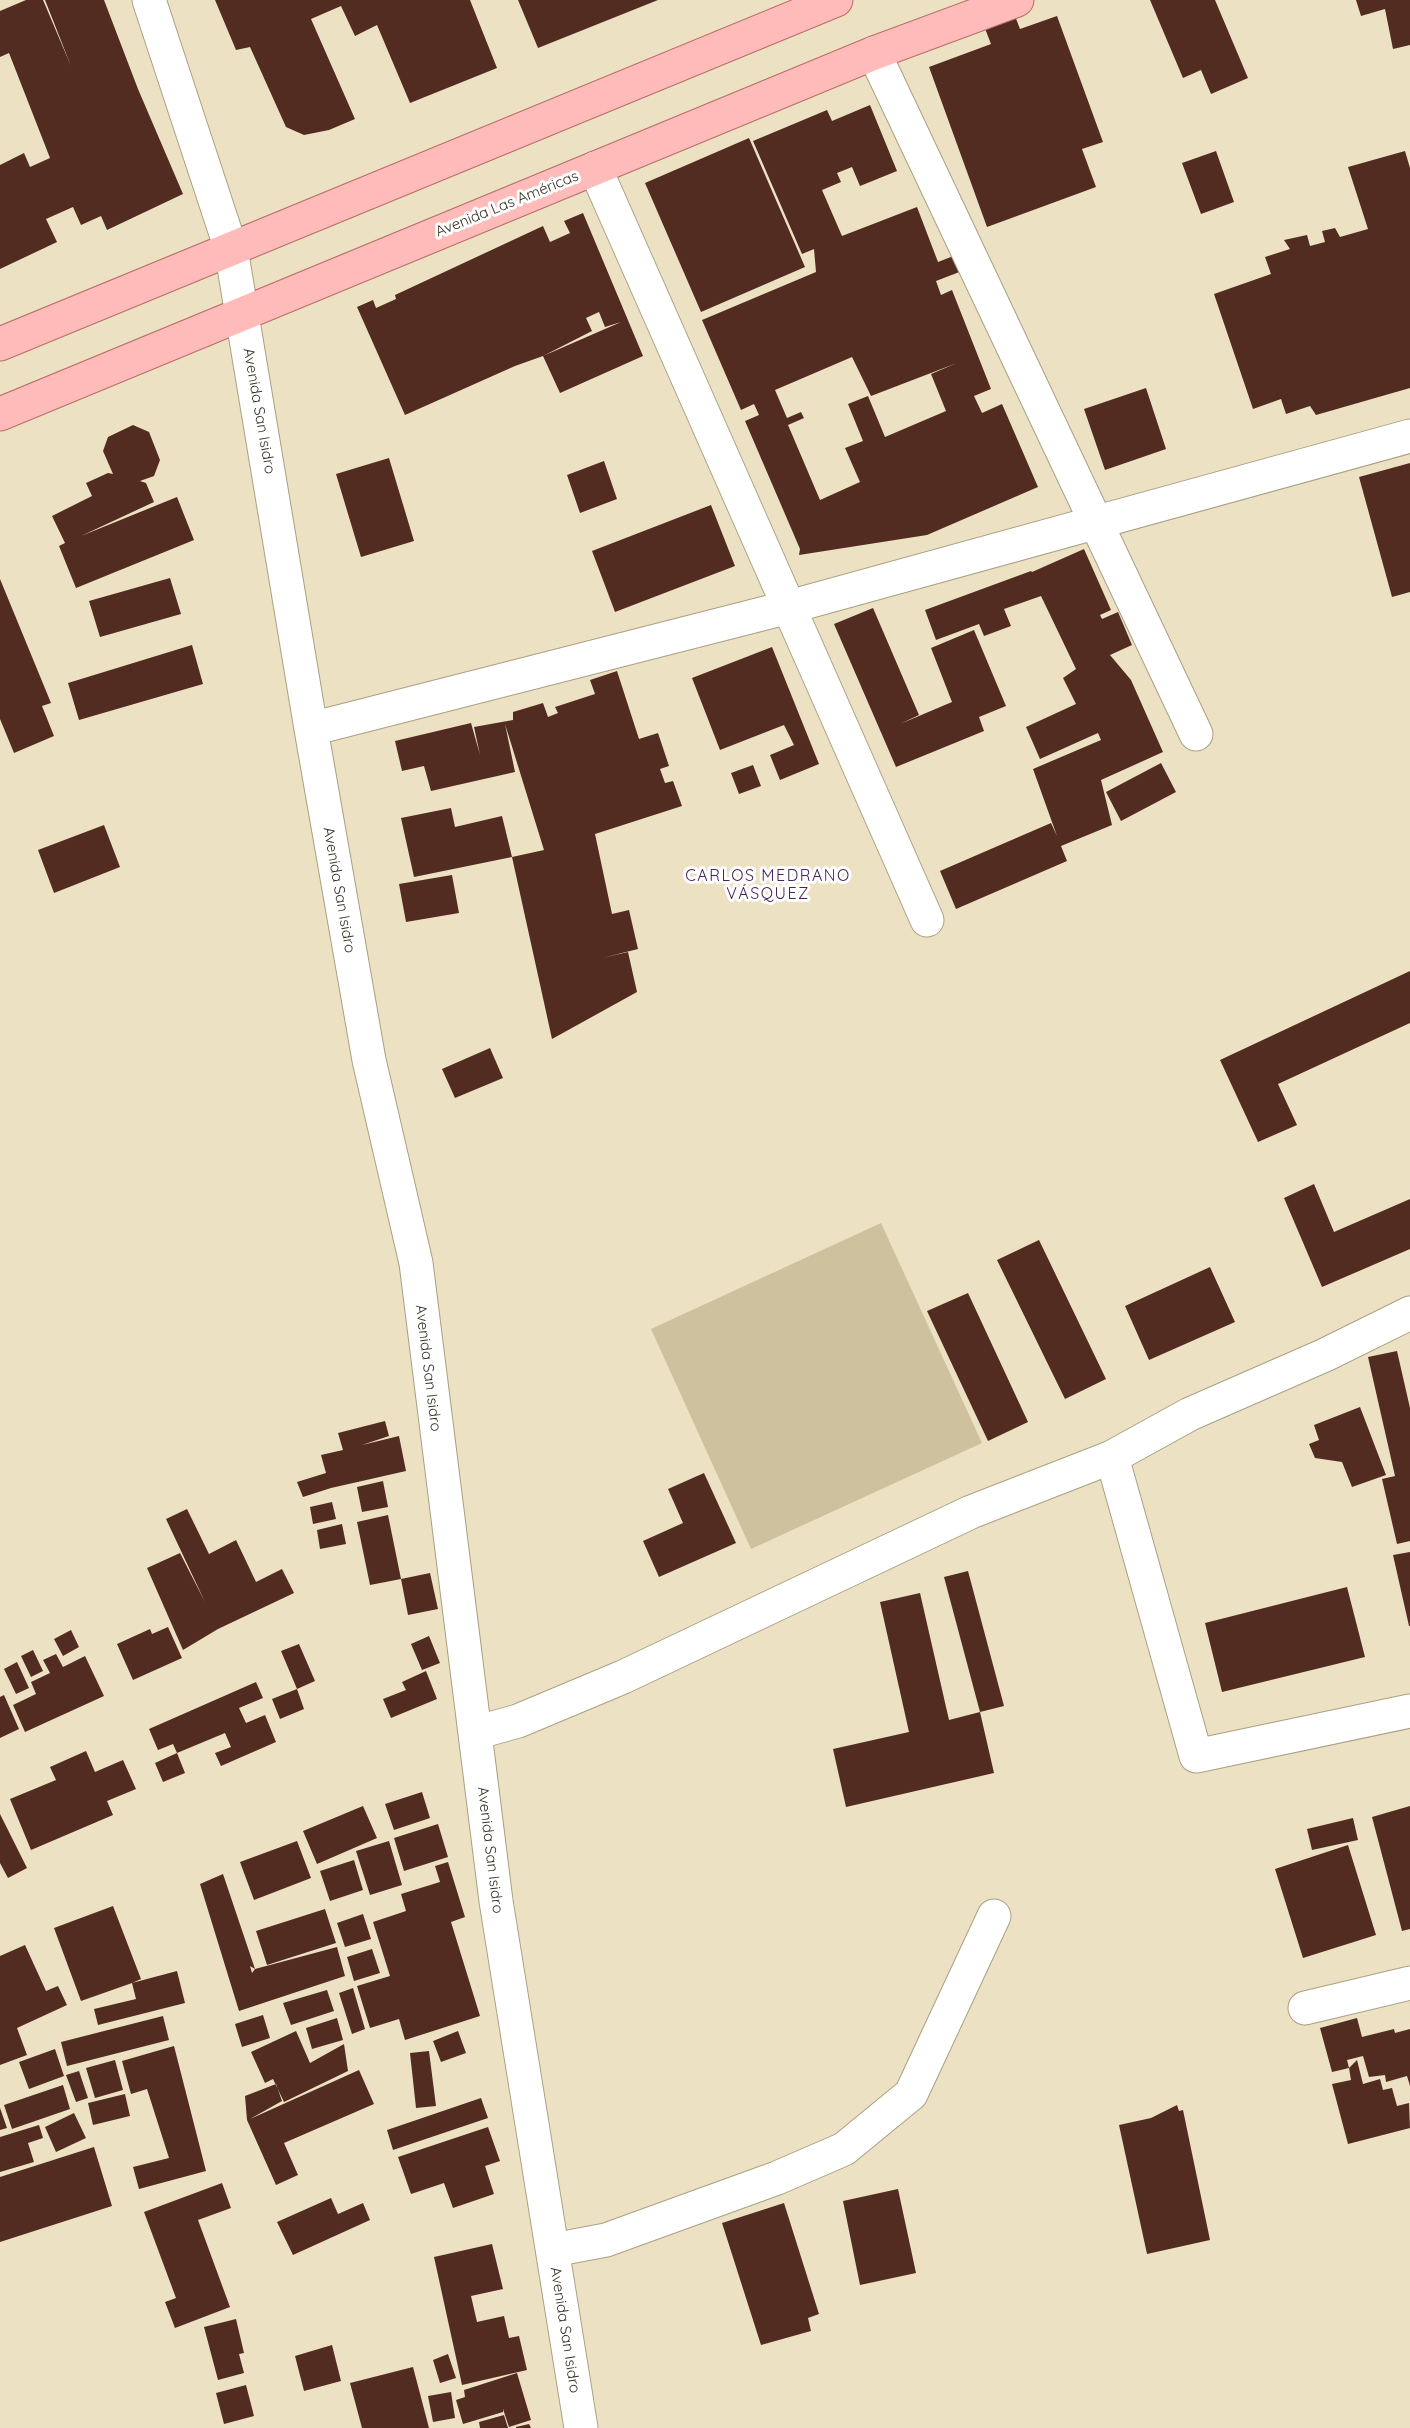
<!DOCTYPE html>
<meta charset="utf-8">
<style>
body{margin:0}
canvas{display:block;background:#ece1c3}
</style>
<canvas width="1410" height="2428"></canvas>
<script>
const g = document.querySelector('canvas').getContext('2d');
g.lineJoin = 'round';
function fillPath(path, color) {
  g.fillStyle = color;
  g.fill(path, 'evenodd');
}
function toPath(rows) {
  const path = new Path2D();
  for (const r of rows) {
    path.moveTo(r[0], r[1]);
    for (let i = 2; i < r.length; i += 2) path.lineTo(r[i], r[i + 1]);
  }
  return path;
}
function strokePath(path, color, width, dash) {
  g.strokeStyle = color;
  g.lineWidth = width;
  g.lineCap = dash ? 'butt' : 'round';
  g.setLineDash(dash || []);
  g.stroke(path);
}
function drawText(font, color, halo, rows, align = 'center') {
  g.font = font + ' Quicksand,sans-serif';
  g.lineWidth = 6;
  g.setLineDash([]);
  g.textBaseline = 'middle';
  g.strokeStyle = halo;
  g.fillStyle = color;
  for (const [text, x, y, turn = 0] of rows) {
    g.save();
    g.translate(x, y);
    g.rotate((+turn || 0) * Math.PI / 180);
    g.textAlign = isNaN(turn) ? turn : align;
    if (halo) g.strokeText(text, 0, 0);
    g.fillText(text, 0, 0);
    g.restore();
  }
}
fillPath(toPath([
 [881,1223,982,1443,751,1549,651,1329]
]), '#cec19d');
fillPath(toPath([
 [26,0,43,0,71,66,45,0,104,0,138,89,183,194,107,230,101,216,81,225,73,207,46,219,57,242,0,269,0,165,24,153,30,167,50,158,9,53,0,57,0,11],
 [215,0,470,0,497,68,410,103,377,25,355,36,341,6,311,19,355,119,329,130,304,135,286,127,250,47,236,50],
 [518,0,658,0,538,48],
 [1150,0,1215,0,1248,78,1211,94,1201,70,1183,78],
 [1356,0,1410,0,1410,45,1393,49,1385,9,1361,16],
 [1015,16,1020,29,1057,16,1103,142,1082,149,1096,187,987,227,929,67,991,44,984,26],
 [870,105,897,171,860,186,852,167,837,173,841,182,822,190,842,236,917,207,938,262,956,255,962,271,936,281,941,295,952,290,991,389,974,396,982,413,1002,404,1038,487,927,535,799,555,800,549,745,421,759,415,754,404,741,410,702,320,816,272,814,249,802,254,753,141,827,110,832,121],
 [852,357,871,396,957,363,931,374,946,411,885,437,868,396,848,404,863,441,845,448,860,482,820,500,788,425,804,418,801,412,787,418,775,390],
 [749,138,805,267,701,312,645,183],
 [1216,151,1234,202,1201,214,1182,163],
 [1405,151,1410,168,1410,388,1316,415,1310,406,1286,414,1281,399,1253,409,1214,294,1271,274,1265,257,1290,249,1284,240,1307,235,1310,246,1325,242,1322,231,1335,228,1340,237,1368,229,1348,167],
 [583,213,643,356,560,393,543,356,515,366,405,415,357,307,373,300,376,308,396,299,395,295,543,226,550,242,570,233,564,221],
 [599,312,605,327,621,322,543,356,592,331,586,318],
 [1146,388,1166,449,1105,470,1084,409],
 [133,425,149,432,160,460,154,476,140,481,146,483,154,502,81,536,177,497,194,540,76,588,59,546,65,543,52,516,92,496,86,483,108,473,113,474,103,451,108,437],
 [389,458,414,541,361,557,336,474],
 [604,461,617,499,580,513,567,475],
 [1410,463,1410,592,1392,597,1359,477],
 [711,505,735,566,615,612,592,551],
 [1084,549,1111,610,1100,615,1102,619,1118,612,1132,645,1110,655,1131,680,1163,752,1101,780,1112,825,1061,846,1067,861,956,909,940,871,1051,823,1057,836,1033,769,1101,740,1098,733,1040,759,1026,727,1076,704,1063,678,1076,669,1041,596,1004,609,1011,626,984,636,979,624,936,640,925,610,1031,571,1032,572],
 [170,578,181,614,100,637,89,601],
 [0,579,51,703,42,706,54,736,14,753,0,719],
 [873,608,919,715,900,724,952,702,931,648,974,630,1006,706,979,717,984,731,896,767,834,624],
 [192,645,203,684,79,720,68,683],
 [772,647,819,764,780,780,770,755,794,745,784,725,720,750,692,678],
 [617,671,639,739,658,733,669,766,660,769,665,783,673,781,682,806,595,834,612,914,629,910,638,949,602,958,628,952,637,992,552,1039,512,857,544,850,505,724,515,772,431,791,424,766,402,771,395,741,471,723,480,755,474,727,513,720,513,712,543,703,548,717,558,713,555,707,595,694,590,680],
 [1161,763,1176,792,1121,821,1106,792],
 [753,765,761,786,739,794,731,773],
 [451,808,455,827,502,816,512,857,414,877,401,818],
 [104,825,120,867,54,893,38,850],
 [452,875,459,913,406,922,399,884],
 [1410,971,1410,1023,1278,1084,1297,1125,1258,1142,1220,1060],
 [490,1048,503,1078,455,1098,442,1069],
 [1314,1184,1334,1232,1410,1199,1410,1249,1322,1287,1284,1198],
 [1039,1240,1106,1379,1065,1399,997,1260],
 [1210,1267,1235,1322,1149,1360,1125,1306],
 [968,1293,1028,1422,988,1441,927,1311],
 [1397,1351,1410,1408,1410,1541,1397,1544,1382,1479,1395,1476,1368,1357],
 [1360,1407,1386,1475,1352,1487,1342,1462,1315,1458,1309,1444,1319,1440,1314,1425],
 [385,1421,389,1436,362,1445,399,1436,406,1471,331,1488,303,1497,297,1482,326,1473,321,1455,343,1450,338,1433],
 [704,1473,736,1543,659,1577,643,1541,683,1523,668,1489],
 [383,1481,388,1507,362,1512,357,1487],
 [332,1502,336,1519,313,1524,310,1507],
 [187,1509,209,1554,236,1540,256,1582,282,1569,294,1593,218,1629,183,1650,147,1568,180,1553,205,1602,166,1519],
 [388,1515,401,1579,370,1585,357,1522],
 [342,1524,346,1544,320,1549,317,1530],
 [1410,1552,1410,1626,1409,1626,1393,1555],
 [968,1571,1004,1706,980,1712,994,1773,846,1807,833,1749,909,1732,880,1602,920,1593,949,1720,980,1712,944,1577],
 [430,1573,438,1609,408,1615,401,1579],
 [1347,1587,1365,1657,1222,1692,1205,1623],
 [168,1627,182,1658,133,1680,117,1644,150,1629,152,1634],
 [71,1630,79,1647,63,1656,54,1639],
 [429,1636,440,1663,422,1670,411,1644],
 [299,1644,315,1681,297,1689,281,1651],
 [33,1650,43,1671,31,1677,21,1656],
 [56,1654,63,1667,85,1656,104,1696,25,1732,13,1705,36,1694,31,1682,50,1673,43,1660],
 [17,1662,29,1688,16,1694,4,1669],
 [426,1671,437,1699,391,1718,383,1699,406,1690,402,1682],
 [256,1682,263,1698,239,1708,246,1723,265,1715,276,1742,221,1766,215,1753,231,1747,225,1733,177,1753,185,1773,163,1782,155,1763,177,1753,173,1744,158,1750,149,1729],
 [297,1689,304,1709,280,1719,272,1699],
 [4,1695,19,1729,0,1738,0,1697],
 [86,1751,95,1772,123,1760,136,1789,107,1801,113,1815,31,1850,10,1799,56,1780,50,1767],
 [422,1792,430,1818,394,1830,385,1804],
 [363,1806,377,1838,317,1864,303,1831],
 [1410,1806,1410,1929,1402,1931,1372,1817],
 [0,1814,27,1868,8,1878,0,1863],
 [1353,1818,1358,1840,1312,1850,1307,1829],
 [438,1824,448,1857,404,1871,394,1838],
 [297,1841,311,1878,254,1900,240,1862],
 [389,1841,402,1885,370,1895,356,1851],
 [1348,1845,1376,1935,1303,1958,1275,1869],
 [354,1860,363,1890,330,1901,320,1871],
 [448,1862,465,1917,451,1922,480,2016,405,2040,399,2019,370,2028,357,1986,390,1976,373,1922,406,1911,401,1894,440,1882,435,1866],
 [223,1874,255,1969,250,1966,252,1973,255,1969,337,1947,345,1976,239,2011,200,1884],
 [113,1906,141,1979,132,1983,177,1971,185,2003,98,2025,94,2009,136,1999,132,1983,81,2001,54,1928],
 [325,1909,336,1943,267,1965,256,1931],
 [363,1914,371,1939,345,1947,337,1923],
 [25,1945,46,1991,58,1986,67,2005,17,2028,27,2055,0,2065,0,1956],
 [372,1949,380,1973,354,1981,347,1957],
 [353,1988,365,2029,352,2034,339,1993],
 [327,1990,334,2011,291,2025,283,2003],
 [263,2015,270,2038,242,2047,235,2024],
 [163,2016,169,2040,67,2066,61,2042],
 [337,2018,343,2040,312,2049,306,2028],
 [1357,2018,1362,2037,1394,2029,1395,2033,1410,2029,1410,2086,1407,2076,1386,2082,1385,2075,1369,2077,1363,2056,1347,2060,1349,2068,1332,2072,1320,2028],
 [296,2031,310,2063,344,2044,348,2071,284,2102,273,2079,265,2083,251,2052],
 [458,2031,466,2053,441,2062,433,2041],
 [174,2046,206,2171,139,2189,133,2167,169,2158,147,2089,131,2094,122,2061],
 [55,2049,64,2076,29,2089,19,2062],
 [429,2051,436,2106,416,2108,410,2053],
 [115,2060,123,2090,95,2098,86,2068],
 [1357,2060,1363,2084,1380,2079,1383,2090,1392,2088,1397,2106,1409,2103,1410,2128,1348,2144,1332,2084,1351,2080,1349,2068],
 [359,2070,374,2104,284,2143,298,2175,276,2185,247,2120,245,2096,276,2084,282,2101,250,2119],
 [79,2071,88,2098,76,2102,66,2075],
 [63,2085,70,2109,12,2129,4,2105],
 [125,2094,130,2116,93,2125,88,2103],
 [481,2098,488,2118,393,2150,387,2130],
 [1177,2105,1179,2111,1183,2110,1210,2240,1147,2254,1119,2125,1151,2118],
 [0,2108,7,2128,0,2130],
 [74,2113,86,2138,56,2152,45,2127],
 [39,2125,43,2138,28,2143,34,2162,0,2172,0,2137],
 [488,2127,500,2161,485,2166,494,2194,453,2208,444,2183,411,2194,398,2157],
 [94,2147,112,2206,0,2242,0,2177],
 [222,2183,231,2208,198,2220,230,2307,175,2328,165,2302,176,2298,144,2212],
 [898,2189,916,2273,860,2285,843,2201],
 [331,2198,338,2214,363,2203,370,2220,293,2255,277,2222],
 [784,2203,819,2314,808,2318,811,2331,761,2345,722,2223],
 [492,2244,503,2289,471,2296,477,2322,504,2316,509,2338,519,2336,527,2370,462,2385,434,2257],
 [236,2319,244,2353,239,2354,244,2373,218,2380,204,2327],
 [332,2345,341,2381,304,2391,295,2356],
 [448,2354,456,2378,440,2383,433,2360],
 [413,2367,429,2428,362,2428,350,2383],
 [517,2373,531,2420,509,2427,503,2409,503,2412,463,2424,456,2400,465,2397,464,2390],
 [246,2385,254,2416,224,2424,216,2393],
 [451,2392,455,2418,433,2422,428,2396],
 [504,2415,508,2428,480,2428,479,2422],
 [529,2424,531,2428,516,2428,516,2427]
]), '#532c21');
const street = toPath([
 [149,0,231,249,311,729,369,1060,416,1263,496,1901,581,2428],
 [874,53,1196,734],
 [595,168,927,920],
 [311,729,789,607,1410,436],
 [1112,1457,1196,1756,1410,1711],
 [475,1733,518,1721,623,1677,971,1512,1112,1457,1190,1414,1325,1355,1410,1313],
 [1305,2008,1410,1983],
 [553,2250,606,2240,777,2178,844,2149,911,2094,994,1916]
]);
const primary = toPath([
 [0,344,836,0],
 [0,414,874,53,1017,0]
]);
strokePath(street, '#aaa083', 35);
strokePath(primary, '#b86d67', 35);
strokePath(street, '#fff', 33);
strokePath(primary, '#febbb9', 33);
drawText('15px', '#353125', '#fff', [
 ["Avenida Las Américas",507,204,-22],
 ["Avenida San Isidro",259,411,80],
 ["Avenida San Isidro",339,890,80],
 ["Avenida San Isidro",428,1368,83],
 ["Avenida San Isidro",490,1850,83],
 ["Avenida San Isidro",565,2330,81]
]);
g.letterSpacing = '1.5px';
drawText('16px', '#45255d', '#fff', [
 ["CARLOS MEDRANO",768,876],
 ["VÁSQUEZ",768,894]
]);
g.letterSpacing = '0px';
</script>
